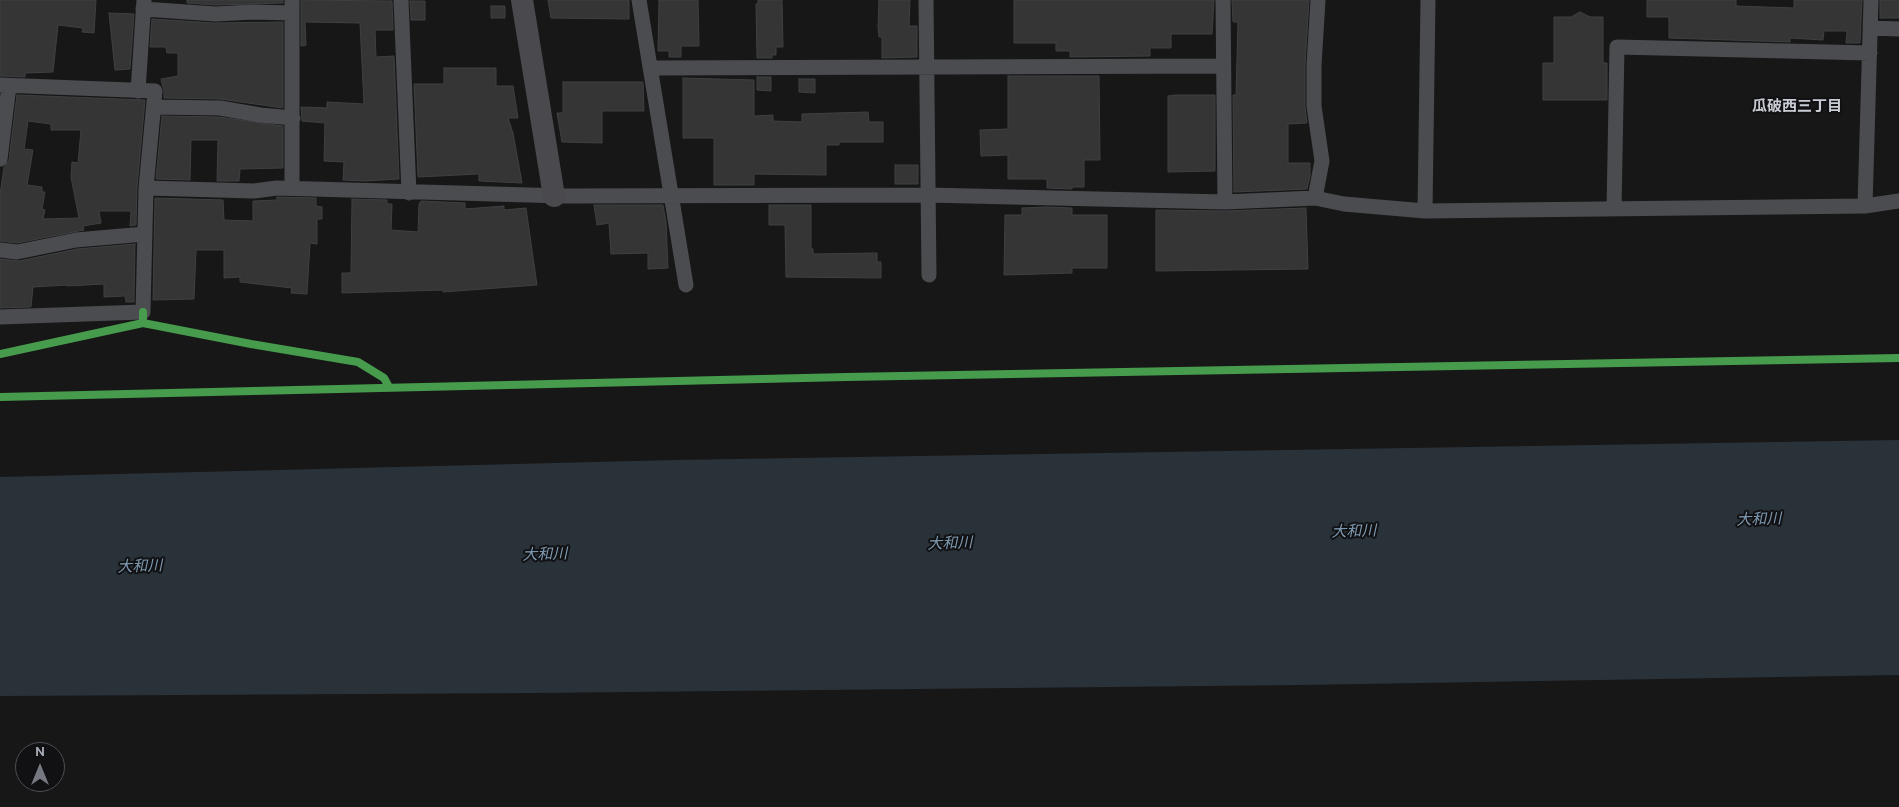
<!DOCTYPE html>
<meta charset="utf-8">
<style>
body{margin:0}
#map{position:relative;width:1899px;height:807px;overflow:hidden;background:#171717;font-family:Overpass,sans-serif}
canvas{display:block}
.north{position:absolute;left:15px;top:742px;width:50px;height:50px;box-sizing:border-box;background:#111113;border:1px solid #4d4f55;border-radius:50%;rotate:0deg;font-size:14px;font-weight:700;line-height:20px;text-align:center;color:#a8adb8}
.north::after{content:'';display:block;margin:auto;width:18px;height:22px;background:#757880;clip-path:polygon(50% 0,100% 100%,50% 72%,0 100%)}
</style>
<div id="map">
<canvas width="1899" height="807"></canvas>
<div class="north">N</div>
</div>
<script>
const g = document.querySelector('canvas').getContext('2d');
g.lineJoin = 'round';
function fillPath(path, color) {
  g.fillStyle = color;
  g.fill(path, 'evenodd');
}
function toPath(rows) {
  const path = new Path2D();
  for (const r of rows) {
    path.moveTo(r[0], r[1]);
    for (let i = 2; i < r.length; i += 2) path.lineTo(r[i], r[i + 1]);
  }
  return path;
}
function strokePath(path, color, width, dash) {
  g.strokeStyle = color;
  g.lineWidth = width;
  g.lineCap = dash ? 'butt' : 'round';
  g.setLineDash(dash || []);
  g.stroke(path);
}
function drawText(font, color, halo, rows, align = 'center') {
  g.font = font + ' Overpass,"Noto Sans JP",sans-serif';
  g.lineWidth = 4;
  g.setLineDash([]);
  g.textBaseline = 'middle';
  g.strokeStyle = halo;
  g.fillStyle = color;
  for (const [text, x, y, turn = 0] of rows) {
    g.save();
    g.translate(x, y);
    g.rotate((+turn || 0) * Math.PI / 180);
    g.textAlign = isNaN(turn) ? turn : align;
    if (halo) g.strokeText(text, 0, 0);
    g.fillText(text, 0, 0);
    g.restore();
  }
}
fillPath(toPath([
 [1899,440,1899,675,1299,685,534,693,0,696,0,477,675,460]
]), '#2a3239');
const building = toPath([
 [0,0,96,0,94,33,82,32,83,28,58,25,53,72,25,73,25,77,0,76,0,0],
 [187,0,283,0,283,3,216,5,187,3,187,0],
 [301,0,392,1,393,30,375,30,376,57,394,56,399,179,365,181,343,180,344,162,324,161,325,123,302,121,301,107,327,108,327,102,364,104,360,23,305,22,306,45,301,46,301,0],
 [548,0,629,0,629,19,551,18,548,0],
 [659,0,698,0,699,46,681,46,681,57,669,57,669,51,658,51,659,0],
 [758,0,782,0,783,47,776,47,776,55,772,55,772,58,757,58,756,4,758,4,758,0],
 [879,0,910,0,909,26,917,26,917,57,882,58,882,37,879,37,878,27,879,0],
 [1014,0,1214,0,1212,34,1171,34,1171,48,1150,48,1150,56,1070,57,1070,51,1056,51,1056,43,1014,43,1014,0],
 [1232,0,1309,0,1305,65,1305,106,1307,123,1288,124,1288,163,1310,163,1310,176,1307,189,1234,192,1233,95,1236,95,1238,22,1233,22,1232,0],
 [1647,0,1736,0,1736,6,1794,8,1794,0,1862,0,1860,43,1846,43,1847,31,1824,31,1823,40,1790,38,1790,42,1669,38,1669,17,1647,17,1647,0],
 [1880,0,1899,0,1899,18,1880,18,1880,0],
 [410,1,425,1,425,20,411,20,410,1],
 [491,6,505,6,505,18,491,18,491,6],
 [1580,12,1590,17,1603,17,1603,63,1607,63,1607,100,1543,100,1543,63,1554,63,1554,17,1571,17,1580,12],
 [109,13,134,14,130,69,115,70,109,13],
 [152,19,215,23,283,22,283,108,220,99,164,98,164,91,161,79,178,76,178,53,167,53,166,47,150,47,152,19],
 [444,68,496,68,496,86,513,86,518,118,508,118,513,133,522,183,479,181,479,174,418,177,414,84,444,84,444,68],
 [1008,76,1099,76,1100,160,1084,160,1084,187,1072,187,1072,189,1047,188,1047,179,1008,179,1008,155,981,156,980,130,1008,129,1008,76],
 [757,77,771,77,771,91,757,90,757,77],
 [683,78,754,80,754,116,773,115,773,121,802,122,802,114,868,112,869,122,883,122,883,142,839,142,839,145,826,145,826,175,754,174,754,185,714,185,714,138,683,138,683,78],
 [799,79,815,79,815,93,799,92,799,79],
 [563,82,643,82,644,111,602,111,602,143,562,142,557,113,563,113,563,82],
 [17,95,145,100,137,187,136,225,130,226,131,211,99,211,101,223,83,226,84,230,17,243,0,241,0,195,4,167,9,160,17,95],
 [28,121,51,124,51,130,81,130,78,163,72,162,71,177,79,218,43,219,45,210,42,209,45,192,42,192,42,187,27,185,33,150,24,149,28,121],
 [1176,95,1215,95,1215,171,1168,172,1168,96,1176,95],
 [162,116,219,117,283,126,283,168,240,169,239,181,217,181,218,140,191,140,190,180,156,179,162,116],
 [895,165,918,165,918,184,895,184,895,165],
 [277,197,316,198,316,206,322,207,322,219,317,219,317,244,310,243,307,294,291,293,292,288,240,282,240,277,224,278,224,250,196,250,194,299,153,300,155,198,223,200,224,220,253,221,253,201,277,200,277,197],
 [352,199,387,200,387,204,392,204,391,230,418,232,419,204,421,201,465,203,465,209,504,206,504,210,526,208,537,285,443,292,443,290,342,293,342,273,351,273,352,199],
 [594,205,663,205,666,222,668,268,648,269,648,253,611,254,609,223,597,225,594,205],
 [769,205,811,205,811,249,813,249,813,254,877,253,877,262,881,262,881,278,786,277,785,225,769,225,769,205],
 [1047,207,1072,208,1072,215,1107,215,1107,268,1072,268,1072,273,1004,275,1005,215,1022,215,1022,208,1047,207],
 [1306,208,1308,269,1156,271,1156,210,1225,211,1306,208],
 [135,244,134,302,126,302,125,296,104,297,104,284,67,286,67,285,33,287,31,307,0,308,0,259,19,261,77,249,135,244]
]);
fillPath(building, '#353536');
strokePath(building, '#3f4043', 1);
strokePath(toPath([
 [401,0,409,193],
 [639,0,686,285],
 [926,0,929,275],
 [1223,0,1225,202],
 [143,9,216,14,253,12,292,13],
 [1870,28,1899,29],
 [650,68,1223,66],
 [0,85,155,91,146,188,143,312,0,317],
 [138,91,144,0],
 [155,107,220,108,260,115,293,118],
 [0,159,9,86],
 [146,188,254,191,277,188,565,196,927,195,1225,202,1315,198,1344,204,1425,211,1865,206,1899,201],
 [292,188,292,0],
 [1315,198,1322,161,1314,106,1314,65,1318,0],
 [1865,206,1871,0],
 [1614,209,1617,47,1870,53],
 [1425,211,1428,0],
 [0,250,17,252,76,240,145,234]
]), '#4b4c50', 15);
strokePath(toPath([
 [522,0,554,196]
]), '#4a4a4e', 22);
strokePath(toPath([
 [143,323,251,344,358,362,384,378,389,387],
 [0,354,143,323,143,312],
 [0,397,846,377,1899,358]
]), '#469c4c', 8);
drawText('bold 15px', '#c9ccd4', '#111113', [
 ["瓜破西三丁目",1797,108]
]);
drawText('italic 15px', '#7f9bb3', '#111113', [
 ["大和川",1759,521,-2],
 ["大和川",1354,533,-2],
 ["大和川",950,545,-2],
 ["大和川",545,556,-2],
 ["大和川",140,568,-2]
]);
</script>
